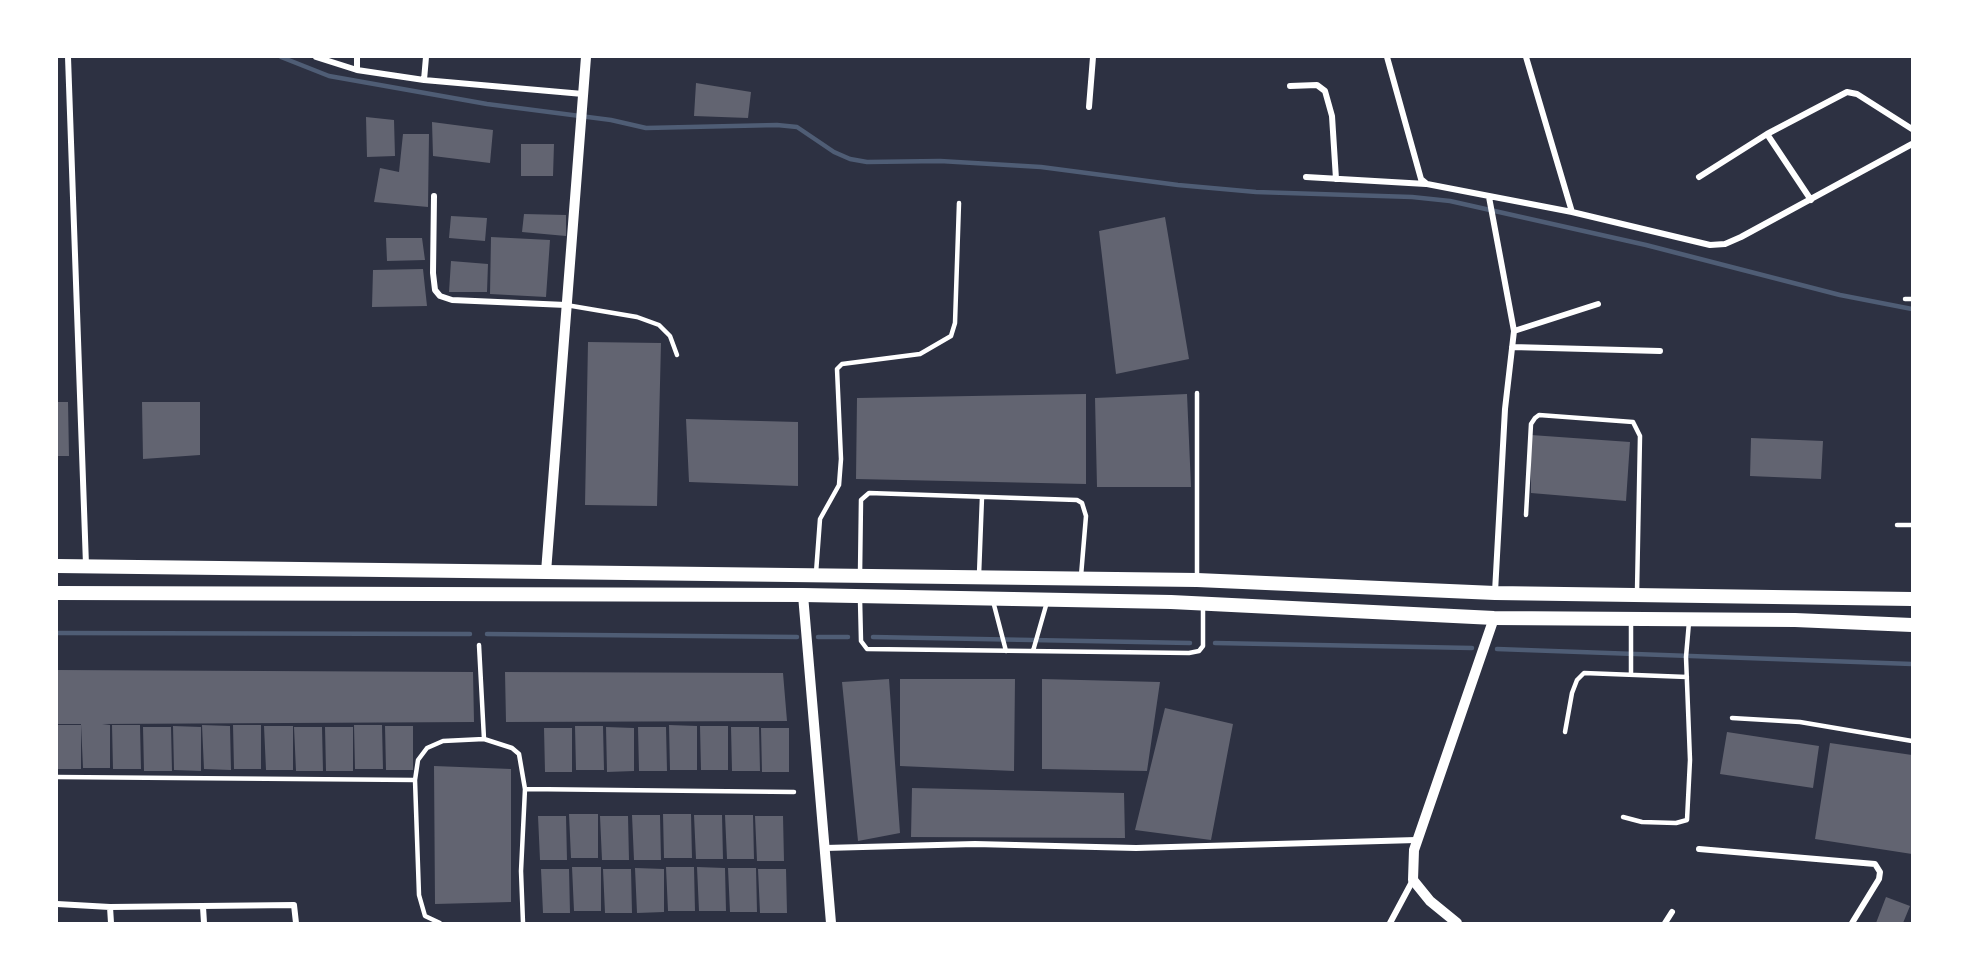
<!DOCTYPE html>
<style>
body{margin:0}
#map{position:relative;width:1969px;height:980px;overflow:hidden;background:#2d3142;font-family:"Nunito Sans",sans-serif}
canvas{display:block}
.frame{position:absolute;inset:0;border:58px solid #fff;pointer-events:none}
</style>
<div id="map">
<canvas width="1969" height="980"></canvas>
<div class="frame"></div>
</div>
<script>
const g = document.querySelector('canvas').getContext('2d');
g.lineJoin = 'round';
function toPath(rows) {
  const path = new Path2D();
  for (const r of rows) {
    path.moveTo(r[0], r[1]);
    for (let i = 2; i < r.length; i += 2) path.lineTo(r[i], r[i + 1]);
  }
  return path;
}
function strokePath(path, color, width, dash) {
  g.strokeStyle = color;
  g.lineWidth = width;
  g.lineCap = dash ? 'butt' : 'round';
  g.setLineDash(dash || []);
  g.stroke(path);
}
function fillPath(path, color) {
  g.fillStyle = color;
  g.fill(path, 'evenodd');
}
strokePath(toPath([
 [281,57,329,76,487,104,611,120,646,128,777,125,797,127,834,152,850,159,867,162,940,161,1041,167,1178,185,1256,192,1412,197,1450,201,1646,245,1840,295,1912,309],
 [57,633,470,634],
 [487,634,797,637],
 [818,637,848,637],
 [873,637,1190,643],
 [1215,643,1472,648],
 [1497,649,1912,664]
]), '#4f5d75', 4.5);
fillPath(toPath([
 [696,83,751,92,748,118,694,116],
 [366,117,394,120,395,156,367,157],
 [432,122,493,130,490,163,433,156],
 [403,134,429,134,428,207,374,202,380,168,399,172],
 [521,144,554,144,553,176,521,176],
 [524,214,566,215,566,236,522,232],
 [451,216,487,218,485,241,449,238],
 [1165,217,1189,359,1116,374,1099,231],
 [491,237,550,240,546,297,490,294],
 [386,238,422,238,425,260,387,261],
 [451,261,488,264,487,292,449,292],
 [423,269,427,306,372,307,373,270],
 [588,342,661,343,657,506,585,505],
 [1086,394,1086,484,856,479,857,398],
 [1187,394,1191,487,1097,487,1095,398],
 [57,402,68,402,69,456,57,456],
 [142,402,200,402,200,455,143,459],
 [686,419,798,422,798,486,689,482],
 [1531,435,1630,442,1626,501,1531,493],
 [1751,438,1823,441,1821,479,1750,476],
 [57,670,473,672,474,722,102,724,110,725,110,768,83,768,81,724,57,724],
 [505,672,783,673,787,721,506,722],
 [889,679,900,833,858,841,842,682],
 [900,679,1015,679,1014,771,900,766],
 [1042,679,1160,682,1147,771,1042,769],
 [1165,708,1233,724,1211,840,1135,830],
 [57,725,81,725,81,769,57,769],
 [112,725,140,725,141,769,113,769],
 [202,725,230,726,231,770,204,769],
 [233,725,261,725,261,769,234,769],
 [354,725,382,725,383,769,355,769],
 [669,725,697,726,697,770,670,770],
 [173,726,201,727,201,771,174,770],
 [264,726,293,726,293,770,266,770],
 [385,726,413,726,413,770,386,770],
 [575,726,603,726,604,770,576,770],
 [700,726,728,726,728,770,701,770],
 [143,727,171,727,172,771,144,771],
 [294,727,322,727,323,771,296,771],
 [325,727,353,727,353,771,326,771],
 [606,727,634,728,634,771,607,772],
 [638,727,666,727,667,771,639,771],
 [731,727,759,727,760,771,732,771],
 [544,728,572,728,572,772,545,772],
 [761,728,789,728,789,772,762,772],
 [1727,732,1819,746,1813,788,1720,774],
 [1830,743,1912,755,1912,854,1815,839],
 [434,766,511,769,511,902,435,904],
 [912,788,1124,793,1125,838,911,837],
 [569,814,598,814,598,858,571,858],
 [663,814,691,814,692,858,664,858],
 [632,815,660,815,661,860,634,860],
 [694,815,722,815,723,859,696,859],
 [725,815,753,815,754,859,727,859],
 [538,816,566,816,567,860,540,860],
 [600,816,628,816,629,860,602,860],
 [755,816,783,816,784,861,757,861],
 [572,867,601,867,601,911,574,911],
 [666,867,694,867,695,911,668,911],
 [697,867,725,868,726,911,699,911],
 [635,868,664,869,664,912,637,913],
 [728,868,756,868,757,912,730,912],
 [541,869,569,869,570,913,543,913],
 [603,869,631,869,632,913,605,913],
 [758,869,786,869,787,913,760,913],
 [1886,897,1910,906,1903,923,1876,923]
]), '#626471');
strokePath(toPath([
 [1905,299,1912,299],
 [566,305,637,317,659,325,670,336,677,355],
 [1197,393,1197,577],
 [1526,515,1531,424,1535,418,1539,415,1633,422,1640,436,1637,592],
 [1897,525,1912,525],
 [816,573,820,519,839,485,841,459,837,369,842,364,920,354,951,336,955,323,959,203],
 [860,575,861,500,869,493,1077,500,1082,503,1086,516,1081,576],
 [979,575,982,497],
 [860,599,861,641,867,649,1189,653,1199,651,1203,646,1203,605],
 [993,601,1006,651],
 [1631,622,1631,675],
 [479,645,484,739,512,748,519,754,525,789,794,792],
 [1033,651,1047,602],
 [1732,718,1800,722,1912,741],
 [1565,732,1572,693,1577,680,1584,673,1687,677],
 [57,777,415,780,419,895,425,916,440,923],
 [415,780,418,760,427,748,443,741,484,739],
 [1623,817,1642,822,1676,823,1687,820,1690,760,1686,657,1689,622],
 [523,923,521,871,525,789]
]), '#fff', 4.5);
strokePath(toPath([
 [68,57,86,565],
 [316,57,357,70,424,80,583,94],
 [357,57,357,70],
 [1387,57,1421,179,1427,184,1572,212,1710,245,1725,244,1741,237,1912,144],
 [1526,57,1572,212],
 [424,80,426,57],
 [1290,86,1317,85,1325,91,1332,116,1336,179],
 [1089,107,1093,57],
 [1767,134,1811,200],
 [1306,177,1426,184],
 [1699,177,1767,134,1847,92,1857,94,1912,129],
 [434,196,433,273,435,290,440,296,452,300,566,305],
 [1489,197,1514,331,1505,409,1495,592],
 [1514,331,1598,304],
 [1512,347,1660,351],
 [825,848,975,844,1136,848,1416,840],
 [1699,849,1875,864,1880,872,1879,879,1852,923],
 [57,904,110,907,294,905,296,923],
 [110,907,111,923],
 [203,907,204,923],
 [1390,923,1413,880],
 [1665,923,1672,912]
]), '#fff', 6);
strokePath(toPath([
 [546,572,586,57],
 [803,595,831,923],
 [1457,923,1430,901,1413,880,1414,850,1494,618]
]), '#fff', 10);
strokePath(toPath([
 [57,566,1197,580,1495,593,1912,599],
 [57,593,803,595,1171,602,1494,618,1795,620,1912,625]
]), '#fff', 14);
</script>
